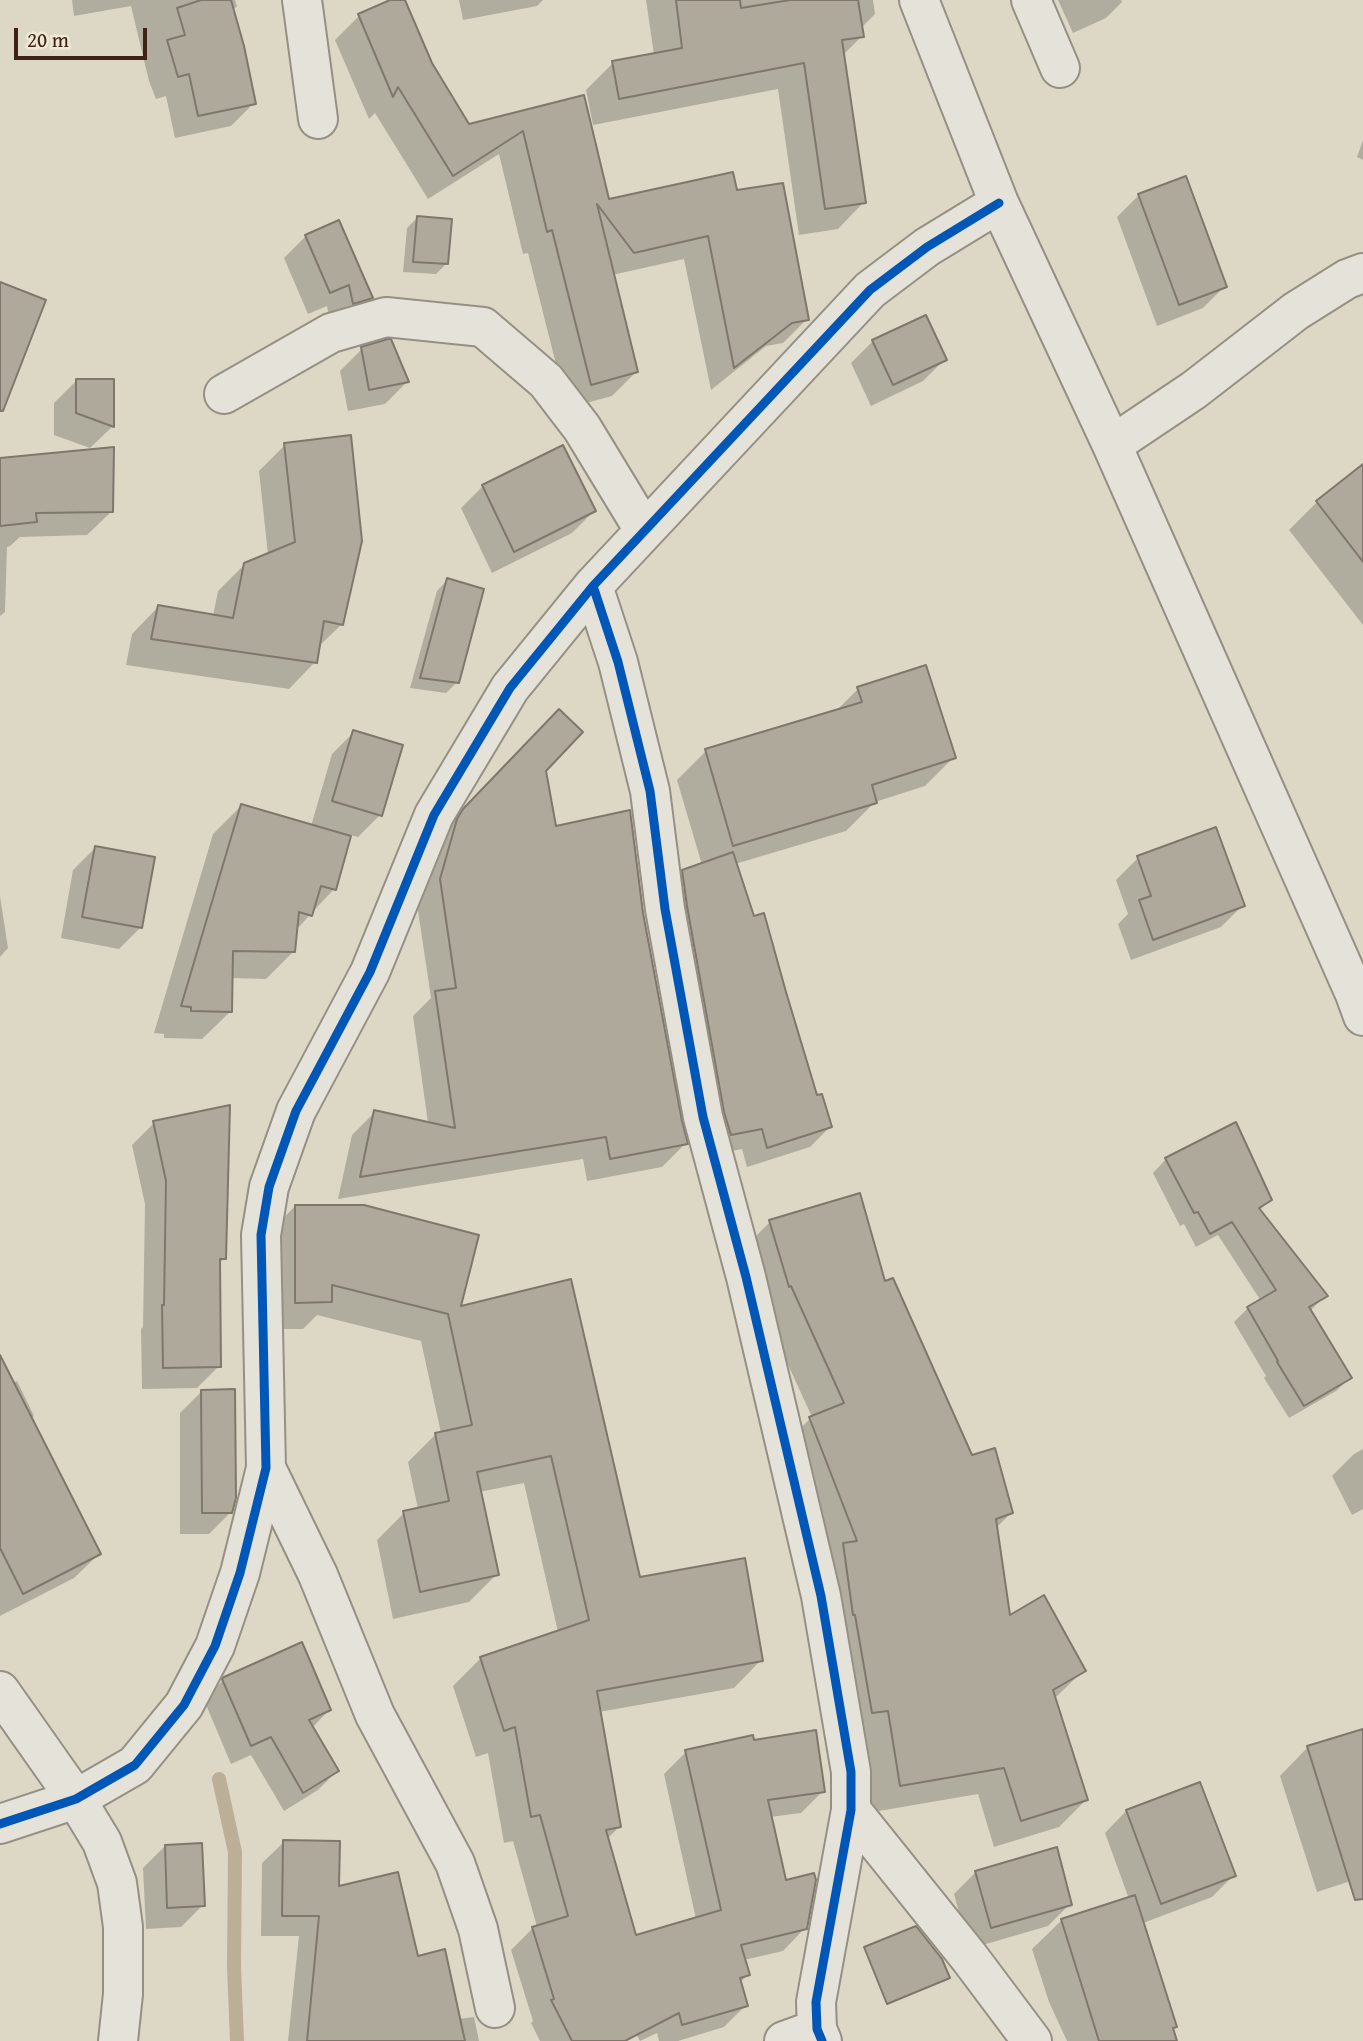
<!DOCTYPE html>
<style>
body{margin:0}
#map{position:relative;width:1363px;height:2041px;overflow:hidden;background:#ddd8c6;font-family:"Gentium Book Plus",serif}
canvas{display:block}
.scale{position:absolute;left:14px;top:28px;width:133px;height:32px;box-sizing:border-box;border:4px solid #3f2216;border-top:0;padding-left:9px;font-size:21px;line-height:24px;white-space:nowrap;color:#3f2216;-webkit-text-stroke:5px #efe9d4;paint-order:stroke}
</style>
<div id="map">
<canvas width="1363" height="2041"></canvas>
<div class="scale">20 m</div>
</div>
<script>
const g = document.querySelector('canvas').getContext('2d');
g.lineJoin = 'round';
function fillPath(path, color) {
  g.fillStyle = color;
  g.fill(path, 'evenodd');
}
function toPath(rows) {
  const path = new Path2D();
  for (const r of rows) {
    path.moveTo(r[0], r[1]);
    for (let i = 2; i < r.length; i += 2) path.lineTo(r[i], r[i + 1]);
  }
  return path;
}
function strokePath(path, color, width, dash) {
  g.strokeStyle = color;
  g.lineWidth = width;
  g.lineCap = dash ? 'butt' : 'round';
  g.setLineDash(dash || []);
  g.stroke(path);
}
fillPath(toPath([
 [72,0,235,0,237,6,232,11,254,103,231,126,175,138,166,96,156,99,149,81,131,6,74,16],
 [394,0,403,0,430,64,468,126,582,97,608,201,736,192,807,319,783,343,766,346,711,390,684,259,612,275,636,372,612,396,567,408,528,253,523,254,499,154,428,199,375,113,369,119,335,40,359,16],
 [459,0,543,0,537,6,463,20],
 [646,0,873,0,875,14,861,28,862,36,842,56,864,202,838,229,799,235,778,89,593,125,586,90,613,63,654,55],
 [1058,0,1121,0,1122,2,1106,18,1073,33],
 [1363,140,1363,160,1357,157],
 [1139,195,1225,286,1203,308,1157,326,1117,217],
 [418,217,446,264,436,274,403,272,407,228],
 [306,236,371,298,349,319,331,325,327,306,308,314,284,258],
 [873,341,944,360,923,381,871,406,851,363],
 [362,349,407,382,385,404,348,411,340,371],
 [76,381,112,381,112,427,90,448,54,435,54,403],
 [285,445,341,625,317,648,315,662,289,689,126,665,132,634,158,607,213,616,218,591,245,564,268,555,259,471],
 [0,459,112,511,87,535,20,537,10,546,7,547,5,612,0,616],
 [1363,466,1363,625,1289,530,1317,502],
 [483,486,594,511,572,533,492,573,461,508],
 [447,580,457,682,446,693,410,688,437,591],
 [858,689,954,757,925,786,875,802,846,831,735,864,816,1097,830,1127,810,1147,747,1167,742,1149,710,1155,662,892,683,871,702,865,677,780,706,751,835,712],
 [354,732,380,815,358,837,350,835,334,889,295,931,294,951,266,979,231,978,230,1012,202,1039,164,1038,164,1034,154,1033,213,834,241,806,311,826,332,754],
 [536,734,554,828,642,913,686,1143,662,1167,587,1181,583,1159,338,1199,352,1135,375,1112,428,1123,413,1016,431,998,417,904,440,834],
 [95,848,141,927,119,949,61,938,73,870],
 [1138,858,1243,905,1221,927,1131,960,1118,924,1128,914,1116,880],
 [0,896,8,948,0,957],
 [154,1123,224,1258,218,1265,219,1366,197,1388,142,1389,141,1329,143,1327,145,1204,132,1145],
 [1166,1159,1270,1200,1259,1211,1325,1296,1310,1311,1350,1378,1336,1391,1289,1418,1264,1378,1266,1376,1234,1322,1248,1308,1261,1301,1218,1235,1196,1247,1184,1224,1180,1226,1153,1173],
 [295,1206,458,1308,639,1579,761,1660,734,1688,599,1712,619,1827,607,1839,611,2041,540,2041,531,2023,533,2021,511,1950,533,1928,537,1927,513,1841,504,1843,488,1753,476,1757,453,1686,481,1658,558,1632,524,1483,479,1492,497,1574,469,1602,393,1619,377,1540,404,1513,418,1509,408,1462,436,1434,441,1433,421,1341,317,1315,303,1329,269,1329,268,1234],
 [770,1222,884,1284,971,1457,1011,1513,995,1529,1008,1618,1084,1670,1054,1699,1086,1800,1059,1827,994,1847,978,1794,873,1812,861,1737,782,1446,812,1417,764,1312,743,1249],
 [17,1381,34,1416,31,1419,99,1554,74,1578,0,1616,0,1390],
 [202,1391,231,1512,209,1534,180,1534,180,1413],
 [1363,1449,1363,1509,1352,1515,1332,1476,1354,1454],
 [225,1678,329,1710,312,1728,337,1771,318,1790,284,1811,251,1755,231,1764,204,1700],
 [1363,1730,1363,1877,1317,1892,1280,1776,1307,1748],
 [753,1742,823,1791,801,1813,770,1817,784,1882,805,1928,783,1951,744,1960,748,1974,740,1983,746,2005,724,2027,678,2041,659,2041,657,2033,640,2041,599,1963,696,1919,664,1774,686,1752],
 [1126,1811,1234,1875,1212,1897,1143,1923,1175,2027,1171,2030,1175,2041,1067,2041,1049,2002,1032,1949,1062,1920,1129,1899,1105,1833],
 [284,1842,416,1958,458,2019,474,2017,479,2041,288,2041,299,1936,261,1936,262,1863],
 [165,1846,203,1905,181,1927,146,1929,143,1868],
 [976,1872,1070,1904,1048,1926,969,1949,954,1894]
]), '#0003');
strokePath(toPath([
 [219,1779,235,1852,234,1966,237,2041]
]), '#bbaf98', 14);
const building = toPath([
 [201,0,231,0,244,46,256,104,198,116,189,74,178,77,167,40,185,35,177,8,201,0],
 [390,0,405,0,432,63,469,124,584,95,609,199,733,172,737,190,783,183,809,320,792,323,734,368,708,236,634,253,597,204,638,372,591,385,552,230,547,232,523,131,453,176,398,87,393,97,358,14,390,0],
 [676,0,740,0,741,8,790,0,858,0,864,37,842,40,866,203,825,209,804,63,619,99,612,61,682,48,676,0],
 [1186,176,1227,287,1179,305,1138,194,1186,176],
 [417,216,452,219,448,264,413,262,417,216],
 [339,220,362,273,373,298,353,304,349,285,330,293,305,235,339,220],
 [0,282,46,300,3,411,0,411,0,282],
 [926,315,947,360,893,385,872,340,926,315],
 [388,339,391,339,409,382,369,390,361,347,388,339],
 [76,379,114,379,114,427,76,413,76,379],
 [351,435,362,541,343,625,324,621,317,663,151,639,158,605,233,618,244,563,295,542,284,443,351,435],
 [563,445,596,511,514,552,482,485,563,445],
 [114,447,113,512,36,513,37,522,0,526,0,458,114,447],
 [1363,464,1363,562,1316,501,1363,464],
 [447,578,484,589,459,683,420,678,447,578],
 [926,665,956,758,872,785,877,803,733,846,705,749,862,702,857,687,926,665],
 [559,709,583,732,546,771,556,826,630,810,643,913,682,1121,688,1144,610,1159,606,1137,360,1177,374,1110,455,1128,435,991,456,988,440,879,457,819,463,809,559,709],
 [353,730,403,745,382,816,332,801,353,730],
 [241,804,351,836,336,890,321,886,312,916,299,912,295,952,233,951,232,1012,191,1011,191,1007,181,1006,241,804],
 [1216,827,1245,906,1153,940,1139,900,1151,896,1137,856,1216,827],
 [95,846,155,857,142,928,82,917,95,846],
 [733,852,754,916,764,913,786,992,817,1095,822,1094,832,1127,767,1148,762,1129,731,1135,724,1112,687,906,682,870,733,852],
 [230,1105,226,1259,220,1259,221,1367,163,1368,162,1305,164,1305,166,1181,153,1121,230,1105],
 [1236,1122,1272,1200,1259,1208,1328,1296,1309,1307,1352,1378,1304,1406,1277,1362,1278,1361,1247,1307,1276,1290,1232,1222,1210,1234,1198,1212,1194,1213,1165,1158,1236,1122],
 [860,1193,885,1281,893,1278,972,1455,995,1448,1013,1513,996,1519,1010,1615,1044,1595,1086,1671,1053,1690,1088,1800,1021,1821,1004,1768,900,1786,888,1711,872,1713,855,1615,853,1615,843,1543,857,1541,809,1417,844,1403,791,1286,789,1287,769,1220,860,1193],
 [295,1205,364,1205,479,1235,461,1306,571,1279,640,1577,745,1558,763,1661,597,1691,621,1827,606,1830,636,1935,721,1910,685,1750,753,1735,754,1740,816,1730,825,1792,768,1800,786,1880,814,1873,816,1880,807,1929,741,1945,750,1975,740,1978,748,2006,682,2025,679,2013,625,2041,572,2041,551,2000,554,1999,532,1927,568,1916,540,1815,531,1817,515,1727,504,1731,480,1657,589,1620,551,1456,477,1472,499,1575,420,1592,403,1511,449,1501,435,1433,472,1425,448,1314,332,1285,332,1302,295,1303,295,1205],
 [0,1355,101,1554,23,1594,0,1548,0,1355],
 [235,1389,236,1498,232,1513,202,1513,201,1390,235,1389],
 [302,1642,331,1710,309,1720,339,1771,303,1793,271,1737,251,1746,222,1679,224,1677,302,1642],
 [1363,1729,1363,1899,1355,1900,1307,1746,1363,1729],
 [1200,1782,1236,1876,1161,1904,1126,1810,1200,1782],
 [283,1840,340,1841,339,1886,398,1872,418,1956,445,1949,465,2041,307,2041,319,1916,282,1916,283,1840],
 [202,1843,205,1906,167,1908,165,1845,202,1843],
 [1057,1847,1072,1905,991,1928,975,1871,1057,1847],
 [1135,1895,1177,2027,1173,2028,1177,2041,1099,2041,1061,1919,1135,1895],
 [916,1926,942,1959,950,1978,887,2004,864,1947,916,1926]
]);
fillPath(building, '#afa99c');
strokePath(building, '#7f776c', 2);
const minor = toPath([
 [302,0,318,119],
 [919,0,999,203,1112,445,1355,994,1363,1016],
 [1031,0,1060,68],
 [224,394,331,333,386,317,483,327,546,381,582,428,644,530],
 [1112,445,1194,390,1296,311,1347,279,1363,273],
 [593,586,618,662,650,791,665,909,703,1117,746,1277,821,1596,851,1772,851,1810,816,2002,817,2029,822,2041],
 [266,1468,318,1575,375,1715,455,1863,478,1929,495,2008],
 [0,1691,76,1799,102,1842,117,1883,123,1927,123,1994,118,2041],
 [851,1810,969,1957,1032,2041],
 [0,1824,76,1799,135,1765,184,1705,215,1646,240,1573,266,1468,261,1235,269,1187,296,1111,370,972,434,815,510,688,593,586,870,290,927,247,999,203],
 [784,2041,817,2029]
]);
strokePath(minor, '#968f83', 42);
strokePath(minor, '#e5e2da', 38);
strokePath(toPath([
 [593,586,618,662,650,791,665,909,703,1117,746,1277,821,1596,851,1772,851,1810,816,2002,817,2029,822,2041],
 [0,1824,76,1799,135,1765,184,1705,215,1646,240,1573,266,1468,261,1235,269,1187,296,1111,370,972,434,815,510,688,593,586,870,290,927,247,999,203]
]), '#0057b8', 9);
</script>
